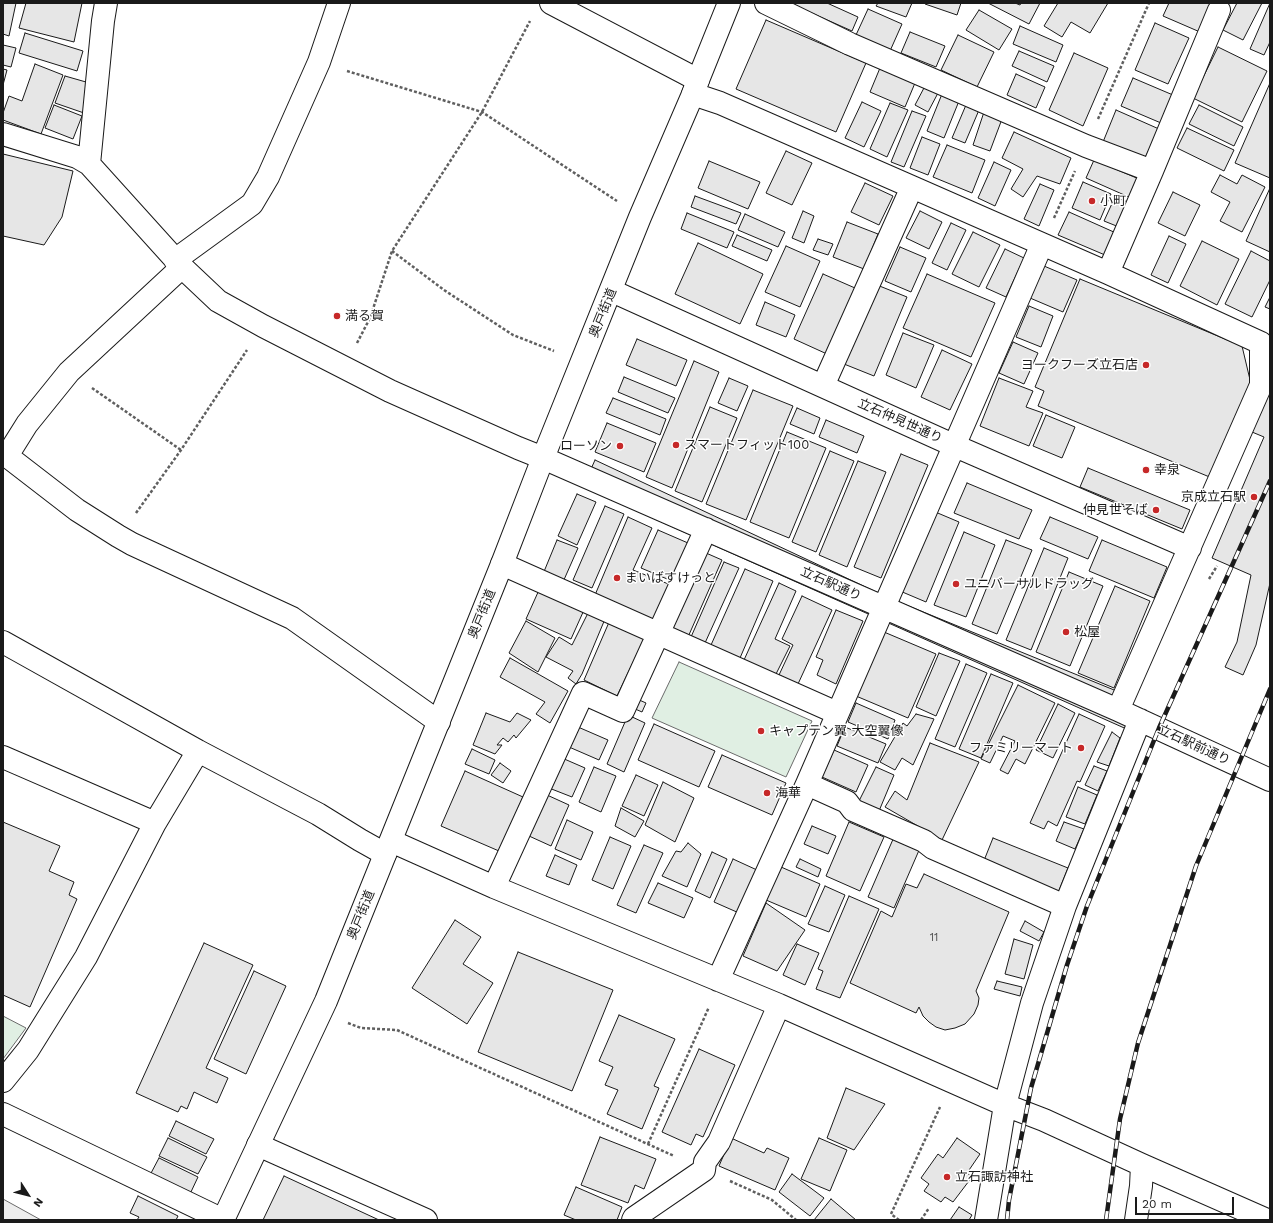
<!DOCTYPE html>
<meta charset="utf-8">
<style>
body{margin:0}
#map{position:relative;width:1273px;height:1223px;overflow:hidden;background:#fff;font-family:"Work Sans",sans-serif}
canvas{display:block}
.frame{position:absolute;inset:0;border:4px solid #1a1a1a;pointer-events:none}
.north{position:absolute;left:8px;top:1175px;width:40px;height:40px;-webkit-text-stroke:3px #fff;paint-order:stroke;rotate:126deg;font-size:11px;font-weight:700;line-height:16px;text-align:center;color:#1a1a1a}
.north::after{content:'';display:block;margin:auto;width:14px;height:18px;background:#1a1a1a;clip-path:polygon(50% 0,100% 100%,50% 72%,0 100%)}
.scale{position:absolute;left:1135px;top:1197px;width:99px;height:18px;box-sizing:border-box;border:2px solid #1a1a1a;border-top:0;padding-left:5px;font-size:12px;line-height:14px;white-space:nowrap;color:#1a1a1a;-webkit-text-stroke:3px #fff;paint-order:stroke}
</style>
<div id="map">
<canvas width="1273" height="1223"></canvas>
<div class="frame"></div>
<div class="north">N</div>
<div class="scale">20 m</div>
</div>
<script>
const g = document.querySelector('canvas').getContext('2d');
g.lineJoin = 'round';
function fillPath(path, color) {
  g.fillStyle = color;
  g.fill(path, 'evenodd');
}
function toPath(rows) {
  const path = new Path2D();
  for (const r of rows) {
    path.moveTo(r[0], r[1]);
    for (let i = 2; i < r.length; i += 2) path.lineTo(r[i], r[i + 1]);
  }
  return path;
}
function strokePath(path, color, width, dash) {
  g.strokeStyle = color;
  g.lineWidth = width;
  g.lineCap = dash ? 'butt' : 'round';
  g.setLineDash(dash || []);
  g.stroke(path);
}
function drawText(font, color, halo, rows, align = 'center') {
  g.font = font + ' "Work Sans","Noto Sans JP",sans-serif';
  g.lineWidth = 3;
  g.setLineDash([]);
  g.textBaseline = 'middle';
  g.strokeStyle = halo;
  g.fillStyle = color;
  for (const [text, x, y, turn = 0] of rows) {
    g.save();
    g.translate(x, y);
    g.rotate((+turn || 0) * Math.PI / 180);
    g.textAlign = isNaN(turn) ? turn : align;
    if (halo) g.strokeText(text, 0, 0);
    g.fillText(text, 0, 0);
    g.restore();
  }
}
const green = toPath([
 [679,662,812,721,786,777,652,718,679,662],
 [3,1016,26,1028,3,1059,3,1016]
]);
fillPath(green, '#e0efe3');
strokePath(green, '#6a6a6a', 1);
const parking = toPath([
 [3,1199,41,1220,3,1220,3,1199]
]);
fillPath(parking, '#ededed');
strokePath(parking, '#6a6a6a', 1);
const building = toPath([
 [3,3,16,3,9,36,3,34,3,3],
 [26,3,82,3,74,42,19,28,26,3],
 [789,3,827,3,858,17,852,31,789,3],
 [878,3,912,3,906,17,876,6,878,3],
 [925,3,961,3,957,15,925,4,925,3],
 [988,3,1015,3,1020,5,1021,3,1040,3,1029,24,988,3],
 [1058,3,1108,3,1090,33,1071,22,1062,37,1044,26,1058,3],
 [1169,3,1212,3,1200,32,1163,16,1169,3],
 [1237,3,1262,3,1243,40,1223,30,1237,3],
 [1270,3,1270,42,1264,55,1250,49,1270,3],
 [868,9,902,24,890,51,856,35,868,9],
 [979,10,1012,29,999,50,966,30,979,10],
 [766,20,866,63,836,132,736,89,766,20],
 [1155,23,1189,38,1168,84,1135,70,1155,23],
 [1020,26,1063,45,1056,62,1013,44,1020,26],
 [910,32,945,46,936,67,901,53,910,32],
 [25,33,83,51,77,71,19,53,25,33],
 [958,35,994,52,977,87,941,70,958,35],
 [3,45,16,48,11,67,3,65,3,45],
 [1218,47,1267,71,1242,122,1193,98,1218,47],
 [1019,51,1054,66,1047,82,1012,66,1019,51],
 [1074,53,1108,68,1083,126,1049,110,1074,53],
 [35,64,63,75,41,134,3,120,3,113,9,96,22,101,35,64],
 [880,68,915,83,905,107,870,92,880,68],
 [3,69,7,70,3,85,3,69],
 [1016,74,1045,87,1036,108,1007,95,1016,74],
 [65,76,86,82,84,113,55,103,65,76],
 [1133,78,1173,95,1161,123,1121,106,1133,78],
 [1270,83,1270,178,1235,163,1270,83],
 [925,86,938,93,928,112,915,105,925,86],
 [942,94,959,101,944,138,927,131,942,94],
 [862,102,881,111,864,147,845,138,862,102],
 [890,103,908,110,887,157,870,149,890,103],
 [54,105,82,116,73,139,45,128,54,105],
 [966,105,979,110,965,143,952,138,966,105],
 [1199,105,1243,127,1234,146,1189,124,1199,105],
 [1116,110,1159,129,1144,160,1103,142,1116,110],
 [912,111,926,116,904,167,891,162,912,111],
 [984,112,1002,119,990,151,973,145,984,112],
 [1187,128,1234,150,1224,171,1177,148,1187,128],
 [1014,132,1071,158,1060,184,1037,176,1023,197,1011,189,1023,169,1002,158,1014,132],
 [922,137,940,144,928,175,910,168,922,137],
 [947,145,985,160,972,193,933,177,947,145],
 [786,151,812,163,792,205,766,193,786,151],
 [3,154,73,171,62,217,44,245,3,236,3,154],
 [1094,160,1139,179,1131,198,1086,178,1094,160],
 [709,161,760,182,748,209,698,188,709,161],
 [994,162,1011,170,995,206,978,198,994,162],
 [1220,175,1237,184,1242,175,1265,187,1242,232,1220,221,1230,202,1211,192,1220,175],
 [1083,182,1111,194,1100,220,1072,208,1083,182],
 [865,183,893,196,879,225,851,212,865,183],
 [1040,184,1054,190,1039,226,1024,219,1040,184],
 [1270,188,1270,252,1246,241,1270,188],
 [1173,192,1200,205,1185,236,1158,223,1173,192],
 [695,196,741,213,736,224,691,207,695,196],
 [1115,197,1130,203,1119,227,1104,221,1115,197],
 [803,211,814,216,804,243,792,238,803,211],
 [920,211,942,222,929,249,906,238,920,211],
 [1069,212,1116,233,1105,255,1058,235,1069,212],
 [687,213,734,232,727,248,681,229,687,213],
 [745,214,785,232,778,247,738,230,745,214],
 [847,222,878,234,864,269,833,257,847,222],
 [951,223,966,230,947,270,932,263,951,223],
 [973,232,1000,245,979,287,952,274,973,232],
 [737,235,772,250,767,261,732,246,737,235],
 [1169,236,1186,244,1168,283,1151,275,1169,236],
 [818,239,833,244,828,255,813,250,818,239],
 [1202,241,1239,259,1217,305,1180,286,1202,241],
 [698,243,763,274,740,324,675,294,698,243],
 [786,246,820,261,800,307,765,292,786,246],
 [900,247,926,258,911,292,885,281,900,247],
 [1005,249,1024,258,1006,297,986,288,1005,249],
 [1251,251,1270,261,1270,280,1252,317,1225,304,1251,251],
 [1044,266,1077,280,1063,312,1030,298,1044,266],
 [823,274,855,288,827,354,794,339,823,274],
 [927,274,995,303,971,357,903,328,927,274],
 [1080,279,1242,346,1251,384,1212,478,1038,406,1044,391,1035,387,1080,279],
 [877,285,907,297,874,376,844,364,877,285],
 [1270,297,1270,309,1265,307,1270,297],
 [765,302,795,315,786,337,756,325,765,302],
 [1029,306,1053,316,1041,347,1016,337,1029,306],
 [903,333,934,345,916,388,886,375,903,333],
 [637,339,687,360,676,386,626,365,637,339],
 [1013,342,1038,353,1024,384,999,373,1013,342],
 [942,350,972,364,950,410,921,397,942,350],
 [694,361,719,372,672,488,646,477,694,361],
 [624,377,675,398,668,413,618,392,624,377],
 [729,378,748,386,737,411,718,403,729,378],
 [999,378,1033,391,1026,407,1043,413,1029,446,980,426,999,378],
 [753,390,793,406,746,520,706,504,753,390],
 [1270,391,1270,583,1256,645,1243,675,1225,667,1237,642,1251,575,1212,558,1264,437,1252,432,1270,391],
 [613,398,666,419,660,435,606,413,613,398],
 [710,407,737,418,702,502,675,491,710,407],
 [797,408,820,418,814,434,790,424,797,408],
 [1046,415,1075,427,1062,458,1033,446,1046,415],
 [826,420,864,436,857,453,819,437,826,420],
 [607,423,656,443,644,472,595,452,607,423],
 [787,432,826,448,789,538,750,522,787,432],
 [830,451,854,461,816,552,792,542,830,451],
 [901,454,928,465,881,578,854,567,901,454],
 [595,460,889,598,1119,692,1131,731,583,487,595,460],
 [858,461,886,472,847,567,819,555,858,461],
 [1088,468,1190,510,1182,529,1080,487,1088,468],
 [967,483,1032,510,1019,539,954,513,967,483],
 [577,494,596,502,577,545,558,536,577,494],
 [605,506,624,514,592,588,573,580,605,506],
 [933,511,959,522,926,602,900,591,933,511],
 [628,517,652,528,633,570,671,585,655,622,595,595,628,517],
 [1050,517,1098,537,1088,559,1040,539,1050,517],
 [658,530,688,543,672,581,641,568,658,530],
 [964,532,995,545,966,617,934,605,964,532],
 [557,540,578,548,563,582,543,574,557,540],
 [1006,540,1032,550,997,634,972,624,1006,540],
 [1102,540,1167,567,1154,598,1089,571,1102,540],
 [1044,548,1068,558,1031,650,1006,640,1044,548],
 [706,553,722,560,688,637,672,630,706,553],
 [724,562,739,568,705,643,691,637,724,562],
 [745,569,773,581,740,658,711,645,745,569],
 [1069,572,1103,586,1070,666,1036,652,1069,572],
 [779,583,796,591,775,639,790,646,776,674,744,660,779,583],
 [1115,586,1150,601,1114,688,1078,673,1115,586],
 [539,590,584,610,571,639,526,619,539,590],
 [802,596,832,610,798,684,779,675,793,645,782,639,802,596],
 [836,610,863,621,836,684,817,675,823,660,816,657,836,610],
 [589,611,605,619,582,674,576,684,568,678,573,671,546,657,559,637,572,645,589,611],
 [610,620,646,635,617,696,584,680,610,620],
 [526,621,555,638,538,672,509,653,526,621],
 [884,632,936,654,908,718,856,696,884,632],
 [939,653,960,661,936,716,916,707,939,653],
 [510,658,568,691,550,723,536,714,545,702,500,677,510,658],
 [966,664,987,673,955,747,935,739,966,664],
 [991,674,1013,683,981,758,959,749,991,674],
 [1018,685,1055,703,1025,764,1016,759,1008,774,1000,770,1015,741,1003,736,990,763,981,759,1018,685],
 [637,699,646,703,642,712,633,708,637,699],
 [856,703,895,720,888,739,848,722,856,703],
 [1058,704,1075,713,1053,758,1036,750,1058,704],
 [486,713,510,722,517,713,531,720,516,738,514,735,508,742,503,738,497,745,502,745,495,754,473,745,486,713],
 [916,714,934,719,913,765,902,758,895,770,880,762,903,723,907,726,916,714],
 [1079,714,1105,726,1080,782,1077,781,1057,826,1048,821,1044,829,1030,823,1079,714],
 [628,715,645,723,624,772,607,764,628,715],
 [654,724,715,751,699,787,638,760,654,724],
 [578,727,608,740,599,760,569,747,578,727],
 [845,727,886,744,878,763,837,746,845,727],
 [1112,732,1120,738,1109,766,1097,762,1112,732],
 [930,743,979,762,942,840,885,807,895,791,907,800,930,743],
 [472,749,495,760,489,774,465,764,472,749],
 [834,750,868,765,856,792,822,777,834,750],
 [722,755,786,783,772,815,708,787,722,755],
 [562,758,585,768,572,797,549,788,562,758],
 [500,763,511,771,503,783,491,775,500,763],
 [1094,766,1107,771,1098,791,1085,785,1094,766],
 [594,767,616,776,601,812,579,802,594,767],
 [876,767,894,775,879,811,859,801,876,767],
 [465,771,523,797,499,851,441,826,465,771],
 [636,775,658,785,644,816,622,806,636,775],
 [663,782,694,798,675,842,645,825,663,782],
 [1078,787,1097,795,1085,824,1066,817,1078,787],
 [547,795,569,805,551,846,529,836,547,795],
 [621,808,644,821,635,837,615,826,621,808],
 [567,820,593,832,581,860,555,849,567,820],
 [3,822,60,846,49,871,74,882,69,895,77,899,30,1007,3,995,3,822],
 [849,822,884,837,860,891,826,876,849,822],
 [1064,822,1084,829,1075,849,1056,841,1064,822],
 [812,826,836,836,828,854,804,844,812,826],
 [610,837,631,846,613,889,592,880,610,837],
 [894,837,920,848,894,908,868,897,894,837],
 [993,838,1068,868,1058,893,983,863,993,838],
 [688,843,701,854,687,887,662,876,676,851,681,852,688,843],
 [644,845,663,853,636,913,617,905,644,845],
 [712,852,727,859,710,898,695,891,712,852],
 [555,855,577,865,569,885,546,876,555,855],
 [733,859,757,870,739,913,714,902,733,859],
 [800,859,821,869,818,877,796,867,800,859],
 [781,867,820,884,806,917,766,900,781,867],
 [924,874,1009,912,976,991,979,998,978,1005,974,1014,965,1024,955,1028,945,1030,936,1027,929,1022,923,1016,919,1007,916,1013,850,983,881,911,892,917,906,884,917,888,924,874],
 [658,883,693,898,684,918,648,903,658,883],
 [825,886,845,895,829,932,808,924,825,886],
 [849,896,879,909,840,998,816,989,823,971,818,969,849,896],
 [766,903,805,930,777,971,743,956,766,903],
 [455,920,481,937,463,964,493,983,467,1024,412,988,455,920],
 [1025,921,1044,932,1039,941,1020,931,1025,921],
 [1014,939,1033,945,1024,979,1005,974,1014,939],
 [204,943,253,965,206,1068,228,1078,217,1103,194,1092,187,1109,181,1106,178,1112,136,1093,204,943],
 [797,944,819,953,805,985,783,975,797,944],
 [518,952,613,990,572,1091,478,1052,518,952],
 [254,971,286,986,246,1074,214,1059,254,971],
 [997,981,1022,987,1020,996,994,989,997,981],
 [619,1015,675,1039,654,1086,659,1088,642,1129,607,1114,618,1090,605,1085,613,1067,599,1061,619,1015],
 [699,1049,735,1065,703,1137,696,1134,691,1145,662,1132,699,1049],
 [846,1088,885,1104,854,1150,827,1138,846,1088],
 [176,1121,214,1139,206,1154,169,1136,176,1121],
 [600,1137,656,1159,644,1189,635,1185,628,1203,581,1185,600,1137],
 [168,1138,207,1157,198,1174,159,1156,168,1138],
 [731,1138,764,1153,767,1148,789,1158,775,1190,719,1166,731,1138],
 [819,1138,847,1150,830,1191,801,1179,819,1138],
 [957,1138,980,1154,967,1173,972,1177,953,1202,945,1197,941,1202,924,1191,929,1184,921,1178,938,1154,943,1158,957,1138],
 [159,1158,198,1177,190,1194,150,1175,159,1158],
 [792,1174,824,1198,810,1216,779,1192,792,1174],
 [284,1176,379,1220,263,1220,284,1176],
 [576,1187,622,1207,617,1220,576,1220,564,1215,576,1187],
 [138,1196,178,1216,176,1220,137,1220,139,1217,130,1213,138,1196],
 [831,1199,856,1220,814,1220,831,1199],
 [959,1207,972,1215,969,1220,950,1220,959,1207]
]);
fillPath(building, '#e6e6e6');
strokePath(building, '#1a1a1a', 1);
const minor = toPath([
 [551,3,698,80],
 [766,3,850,44,1086,146,1152,171],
 [693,94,720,103,912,187,1108,273,1261,343],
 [3,134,77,157,89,164,182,267,218,301,263,326,390,391,518,448,543,458,1118,710,1270,780],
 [89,164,103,21,106,3],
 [175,260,252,204,268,177,319,62,339,3],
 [1108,273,1152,171,1219,10],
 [612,291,953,445,1190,548],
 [823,386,912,187],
 [3,456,7,456,27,424,69,372,182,267],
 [7,456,77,510,118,536,132,544,292,618,439,722],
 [502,564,837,713],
 [3,642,198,751,318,814,360,840,385,854],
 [1118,710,1261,385,1261,343],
 [3,757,155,823],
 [807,784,847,802,853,810,924,841,933,848,1065,906],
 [391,841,494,887,779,1005,1005,1105,1044,1120,1142,1165,1267,1220],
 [494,887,583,693,623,711,706,529],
 [718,980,807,784,1042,244],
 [3,1081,28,1050,86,957,155,823,198,751],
 [3,1114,223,1220],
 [258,1145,426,1220],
 [633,1220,634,1218,704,1170,705,1162,719,1142,779,1005],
 [986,1220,1005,1105,1032,1003,1065,906,1140,720],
 [1136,1220,1141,1186,1142,1165]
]);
const major = toPath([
 [223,1220,326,1001,502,564,543,458,640,217,693,94,698,80,729,3]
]);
strokePath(minor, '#1a1a1a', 24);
strokePath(major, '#1a1a1a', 24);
strokePath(toPath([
 [347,71,482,112,617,201],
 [1098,119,1149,3],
 [1054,218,1075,171],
 [392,251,444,290,513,335,554,351],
 [357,343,370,318,392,251,482,112,530,21],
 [92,388,181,450],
 [136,513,181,450,247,350],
 [1209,579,1217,566],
 [348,1023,361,1028,397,1030,674,1156],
 [648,1144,709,1007],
 [730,1181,772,1200,796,1220],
 [899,1220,891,1214,940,1107],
 [921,1220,929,1208]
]), '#5f5f5f', 2.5, [3, 2]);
strokePath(minor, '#fff', 22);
strokePath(major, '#fff', 22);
const rail = toPath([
 [1007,1220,1009,1200,1031,1088,1067,965,1087,906,1159,728,1270,481],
 [1106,1220,1120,1119,1138,1043,1196,866,1270,689]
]);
strokePath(rail, '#1a1a1a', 4.5);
strokePath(rail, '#fff', 3, [9]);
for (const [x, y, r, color] of [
 [1092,201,4,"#c62828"],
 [337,316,4,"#c62828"],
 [1146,365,4,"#c62828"],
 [676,445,4,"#c62828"],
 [620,446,4,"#c62828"],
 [1146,470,4,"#c62828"],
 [1254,497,4,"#c62828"],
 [1156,510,4,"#c62828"],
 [617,578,4,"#c62828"],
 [956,584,4,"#c62828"],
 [1066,632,4,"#c62828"],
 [761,731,4,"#c62828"],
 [1081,748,4,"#c62828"],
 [767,793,4,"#c62828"],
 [947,1177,4,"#c62828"]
]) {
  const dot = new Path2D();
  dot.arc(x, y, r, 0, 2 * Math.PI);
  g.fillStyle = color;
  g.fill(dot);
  strokePath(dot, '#fff', 1.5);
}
drawText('11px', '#4d4d4d', null, [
 ["11",934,938]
]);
drawText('13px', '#1a1a1a', '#fff', [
 ["小町",1100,201],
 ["満る賀",345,316],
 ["ヨークフーズ立石店",1138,365,"right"],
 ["スマートフィット100",684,445],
 ["ローソン",612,446,"right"],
 ["幸泉",1154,470],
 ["京成立石駅",1246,497,"right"],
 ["仲見世そば",1148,510,"right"],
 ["まいばすけっと",625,578],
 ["ユニバーサルドラッグ",964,584],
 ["松屋",1074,632],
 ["キャプテン翼 大空翼像",769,731],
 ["ファミリーマート",1073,748,"right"],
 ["海華",775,793],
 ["立石諏訪神社",955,1177]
], 'left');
drawText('13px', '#1a1a1a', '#fff', [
 ["奥戸街道",603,313,-68],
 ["立石仲見世通り",900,421,24],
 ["立石駅通り",831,584,24],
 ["奥戸街道",482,614,-68],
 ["立石駅前通り",1194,745,25],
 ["奥戸街道",361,915,-68]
]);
</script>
